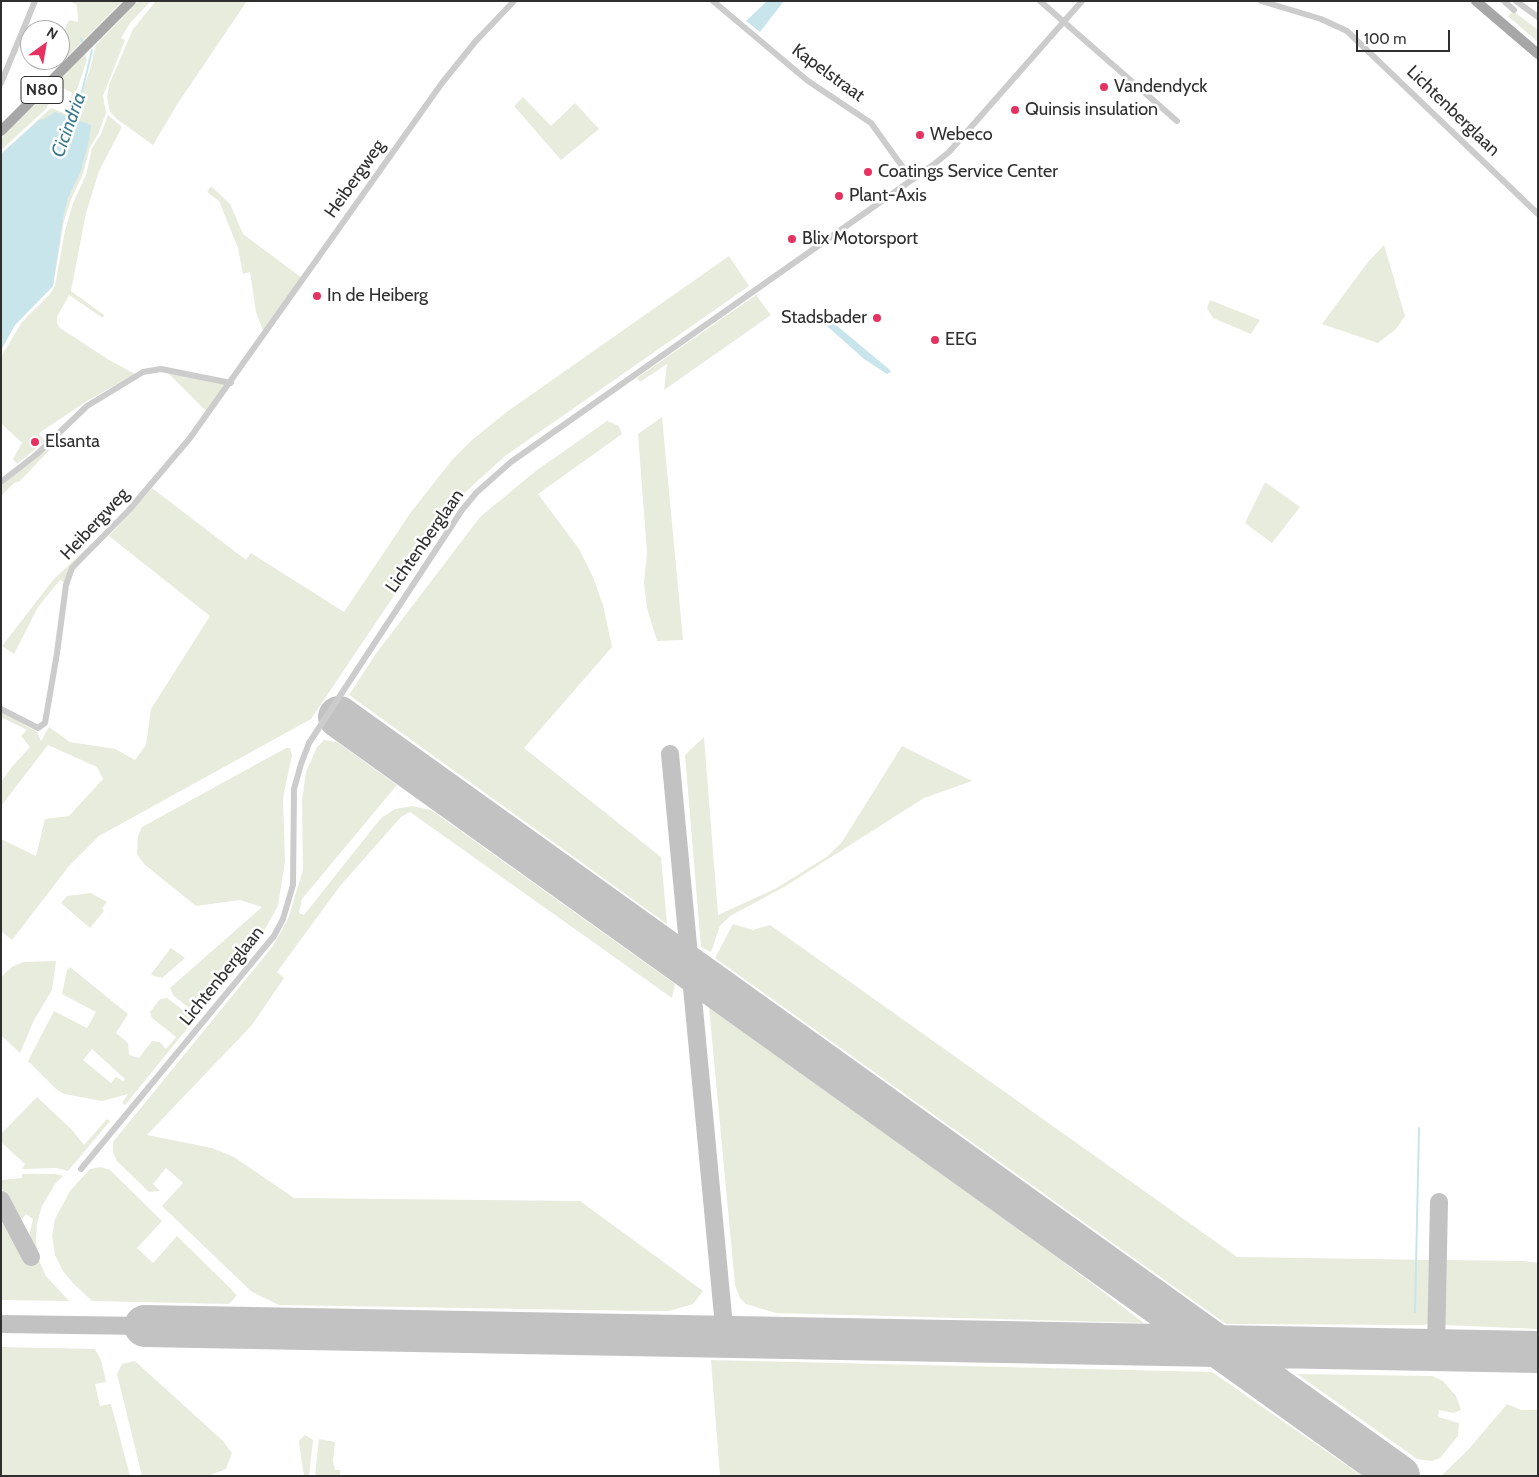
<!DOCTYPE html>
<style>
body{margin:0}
#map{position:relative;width:1539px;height:1477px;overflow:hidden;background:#fff;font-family:Cabin,sans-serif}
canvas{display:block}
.frame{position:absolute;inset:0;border:2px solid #2f2f2f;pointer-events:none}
.north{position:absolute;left:20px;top:20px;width:50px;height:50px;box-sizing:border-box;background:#fff;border:1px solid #acacac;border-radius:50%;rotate:32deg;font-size:14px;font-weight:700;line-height:20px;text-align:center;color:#2f2f2f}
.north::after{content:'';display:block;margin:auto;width:18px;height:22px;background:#e63161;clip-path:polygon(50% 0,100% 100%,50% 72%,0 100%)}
.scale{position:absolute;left:1356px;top:30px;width:94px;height:22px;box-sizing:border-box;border:2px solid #2f2f2f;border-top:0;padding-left:6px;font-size:15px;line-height:18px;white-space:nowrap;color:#2f2f2f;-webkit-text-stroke:4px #fff;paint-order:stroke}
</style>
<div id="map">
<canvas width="1539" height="1477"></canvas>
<div class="frame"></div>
<div class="north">N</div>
<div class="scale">100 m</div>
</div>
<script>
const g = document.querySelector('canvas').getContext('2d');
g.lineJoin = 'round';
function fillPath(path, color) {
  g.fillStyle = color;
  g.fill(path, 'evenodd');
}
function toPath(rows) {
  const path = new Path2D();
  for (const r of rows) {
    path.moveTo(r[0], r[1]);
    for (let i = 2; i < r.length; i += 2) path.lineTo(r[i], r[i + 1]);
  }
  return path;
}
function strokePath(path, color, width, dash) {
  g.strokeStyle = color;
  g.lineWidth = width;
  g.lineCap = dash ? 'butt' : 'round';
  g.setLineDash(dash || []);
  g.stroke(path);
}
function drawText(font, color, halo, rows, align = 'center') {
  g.font = font + ' Cabin,sans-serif';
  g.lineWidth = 5;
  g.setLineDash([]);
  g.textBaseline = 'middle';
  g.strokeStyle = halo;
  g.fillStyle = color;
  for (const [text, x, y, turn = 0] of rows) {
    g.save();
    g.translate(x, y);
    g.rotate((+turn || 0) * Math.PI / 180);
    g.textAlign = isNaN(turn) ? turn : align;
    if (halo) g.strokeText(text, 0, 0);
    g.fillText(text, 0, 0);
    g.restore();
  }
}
fillPath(toPath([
 [70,1,123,1,67,57,60,54,60,40,69,20,78,22,77,5],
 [138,1,151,1,130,23,121,38,125,40,103,96,106,113,98,134,90,147,83,174,72,197,64,221,53,286,15,325,1,350,1,154,51,108,74,117,90,69,96,45],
 [156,1,247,1,178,103,153,145,118,120,110,112,107,97,109,85,133,29],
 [1513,11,1538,30,1538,42,1508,16],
 [85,54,87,60,72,104,69,103,72,93,63,88,57,95,52,87],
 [46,94,50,99,47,108,1,150,1,138],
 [523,97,551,126,575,103,599,129,561,160,514,106],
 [108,115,122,127,99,171,86,213,71,291,104,315,103,318,69,295,57,317,57,323,60,328,109,360,135,374,87,401,42,431,39,434,45,441,17,464,13,459,22,443,1,423,1,357,22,322,49,295,55,286,65,231,73,203,86,175,92,148,101,134],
 [211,186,230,204,243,234,302,278,263,331,256,312,250,272,243,274,238,248,219,201,207,192],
 [1384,245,1405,316,1396,329,1378,343,1322,324,1368,262],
 [729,256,749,286,505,456,461,496,311,719,99,836,69,866,12,940,1,931,1,839,36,856,45,819,69,816,103,779,97,767,48,745,1,806,1,782,11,768,30,747,21,736,27,730,1,717,1,711,37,732,41,741,49,727,70,742,115,749,135,760,146,745,151,709,210,616,109,536,152,488,246,560,251,553,344,612,411,512,452,460,472,440,508,411],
 [756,295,771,315,664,390,667,364,640,382,637,378],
 [1210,300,1260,320,1251,334,1213,318,1207,308],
 [168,373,225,384,206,411],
 [662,417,683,640,657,641,647,608,644,583,647,553,638,434],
 [607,421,619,426,622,434,538,494,579,549,593,577,603,605,612,647,524,748,661,857,667,924,349,695,375,655,480,517,537,470],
 [55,439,59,440,20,481,14,483,1,496,1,484],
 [1265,482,1300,507,1272,543,1245,523],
 [92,543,94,544,64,582,60,580,38,607,14,654,2,646,53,580],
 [704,737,718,915,775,889,828,856,842,842,902,746,972,781,924,798,784,887,730,916,720,926,711,952,701,947,685,755],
 [324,740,337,742,397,785,302,899,299,913,304,915,381,818,395,809,412,806,431,810,675,984,672,998,410,812,401,817,340,886,277,972,284,978,252,1025,147,1135,212,1148,234,1157,294,1198,580,1201,703,1291,693,1304,669,1311,650,1311,279,1305,252,1292,162,1206,183,1183,166,1168,153,1184,160,1191,149,1192,117,1161,113,1152,113,1142,273,946,288,919,303,870,302,800,306,772,317,747],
 [286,748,290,748,292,755,283,798,285,861,278,906,252,952,198,1015,174,996,170,988,262,907,240,900,196,906,144,864,137,854,138,836,142,827],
 [91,893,107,902,102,908,104,911,90,928,61,903,67,896],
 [733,924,753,930,770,925,1237,1257,1433,1260,1432,1320,1429,1324,1422,1325,1226,1324,715,958],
 [171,948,185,958,162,978,154,976,151,974],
 [56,961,52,990,34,1020,20,1053,1,1035,1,977,12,967,23,962],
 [70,967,128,1014,116,1033,128,1043,129,1055,139,1058,152,1041,160,1042,166,1049,176,1037,152,1018,150,1012,160,999,167,998,195,1019,125,1105,122,1103,128,1094,102,1101,64,1094,56,1089,28,1061,54,1011,87,1028,96,1012,62,994,67,970],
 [92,1049,125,1079,123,1081,116,1077,111,1083,83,1060],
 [709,1007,1057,1257,1144,1323,776,1313,746,1304,740,1298,735,1285],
 [37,1097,72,1130,84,1145,107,1119,110,1121,68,1171,57,1168,22,1169,25,1164,1,1142,1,1134],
 [101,1167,110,1170,162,1221,137,1248,153,1263,177,1236,237,1295,229,1304,92,1301,73,1283,63,1271,55,1255,52,1236,55,1219,70,1191,90,1169],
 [22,1174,55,1174,63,1176,55,1184,42,1206,37,1223,36,1241,38,1258,46,1276,69,1301,1,1300,1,1215,26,1263,30,1265,36,1257,27,1246,33,1219,26,1214,21,1221,16,1219,1,1186,2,1180,22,1178],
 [1444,1260,1523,1261,1538,1263,1538,1329,1444,1325,1442,1322],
 [1,1347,95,1349,101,1360,106,1382,95,1384,100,1406,111,1404,130,1476,1,1476],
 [711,1360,1212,1372,1362,1476,720,1476],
 [135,1361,223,1441,232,1453,226,1469,208,1476,142,1476,117,1374,122,1364],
 [1297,1374,1432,1376,1443,1381,1456,1396,1461,1410,1454,1413,1439,1410,1438,1417,1459,1423,1458,1436,1440,1458,1432,1461,1417,1459],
 [1507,1404,1521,1410,1538,1410,1538,1476,1441,1476,1468,1450],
 [305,1435,313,1440,309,1476,304,1476,300,1450,299,1441],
 [319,1439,335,1442,333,1461,335,1470,340,1470,340,1476,315,1476]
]), '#e8ecdd');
fillPath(toPath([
 [767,1,784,1,760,32,746,21],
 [55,112,91,125,89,141,81,171,68,198,63,218,53,286,15,325,1,350,1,154,39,120,44,119],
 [830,320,890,370,891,372,887,374,864,359,828,327,827,325]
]), '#c9e5ec');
strokePath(toPath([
 [81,38,82,41],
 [72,119,83,88,92,50],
 [1415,1312,1419,1128]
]), '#c9e5ec', 2);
strokePath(toPath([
 [670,754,725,1337],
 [1,1200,31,1257],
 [1,1324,145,1326],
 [1436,1349,1439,1202]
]), '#c2c2c2', 18);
strokePath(toPath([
 [339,717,1399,1476],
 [145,1326,1538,1352]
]), '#c2c2c2', 42);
strokePath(toPath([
 [713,1,808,81,871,123,912,180],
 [1040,1,1177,121],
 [1261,1,1321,19,1347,31,1538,214],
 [1504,1,1514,10],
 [1516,1,1538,17],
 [1,83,35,1],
 [1,482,37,454,87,406,143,372,161,369,231,383],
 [1,709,38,728,45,723,57,653,66,585,72,568,129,510,190,438,442,83,475,42,514,1],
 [81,1169,274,936,283,919,293,885,294,789,301,764,309,743,462,510,477,492,511,462,933,165,949,152,1082,1]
]), '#ccc', 6);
strokePath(toPath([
 [1476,1,1538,54],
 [1,131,131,1]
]), '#a7a7a7', 10);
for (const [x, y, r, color] of [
 [1104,87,5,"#e63161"],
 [1015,110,5,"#e63161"],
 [920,135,5,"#e63161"],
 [868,172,5,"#e63161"],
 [839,196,5,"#e63161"],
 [792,239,5,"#e63161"],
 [317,296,5,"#e63161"],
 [877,318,5,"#e63161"],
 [935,340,5,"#e63161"],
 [35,442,5,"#e63161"]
]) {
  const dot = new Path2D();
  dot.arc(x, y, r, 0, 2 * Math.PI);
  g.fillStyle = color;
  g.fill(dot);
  strokePath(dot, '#fff', 2);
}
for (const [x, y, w] of [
 [42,90,42]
]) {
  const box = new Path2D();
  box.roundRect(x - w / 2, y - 13.5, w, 27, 4);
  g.fillStyle = '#fff';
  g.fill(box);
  strokePath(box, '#2f2f2f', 1);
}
drawText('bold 16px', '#2f2f2f', null, [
 ["N80",42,90]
]);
drawText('18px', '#2f2f2f', '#fff', [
 ["Kapelstraat",828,73,36],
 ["Lichtenberglaan",1453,111,44],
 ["Heibergweg",355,179,-55],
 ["Heibergweg",95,524,-47],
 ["Lichtenberglaan",425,541,-55],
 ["Lichtenberglaan",222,976,-51]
]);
drawText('18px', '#2f2f2f', '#fff', [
 ["Vandendyck",1114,87],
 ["Quinsis insulation",1025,110],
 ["Webeco",930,135],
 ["Coatings Service Center",878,172],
 ["Plant-Axis",849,196],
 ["Blix Motorsport",802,239],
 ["In de Heiberg",327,296],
 ["Stadsbader",867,318,"right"],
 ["EEG",945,340],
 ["Elsanta",45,442]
], 'left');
drawText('italic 19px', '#3a7b8c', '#fff', [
 ["Cicindria",69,125,-70]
]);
</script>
